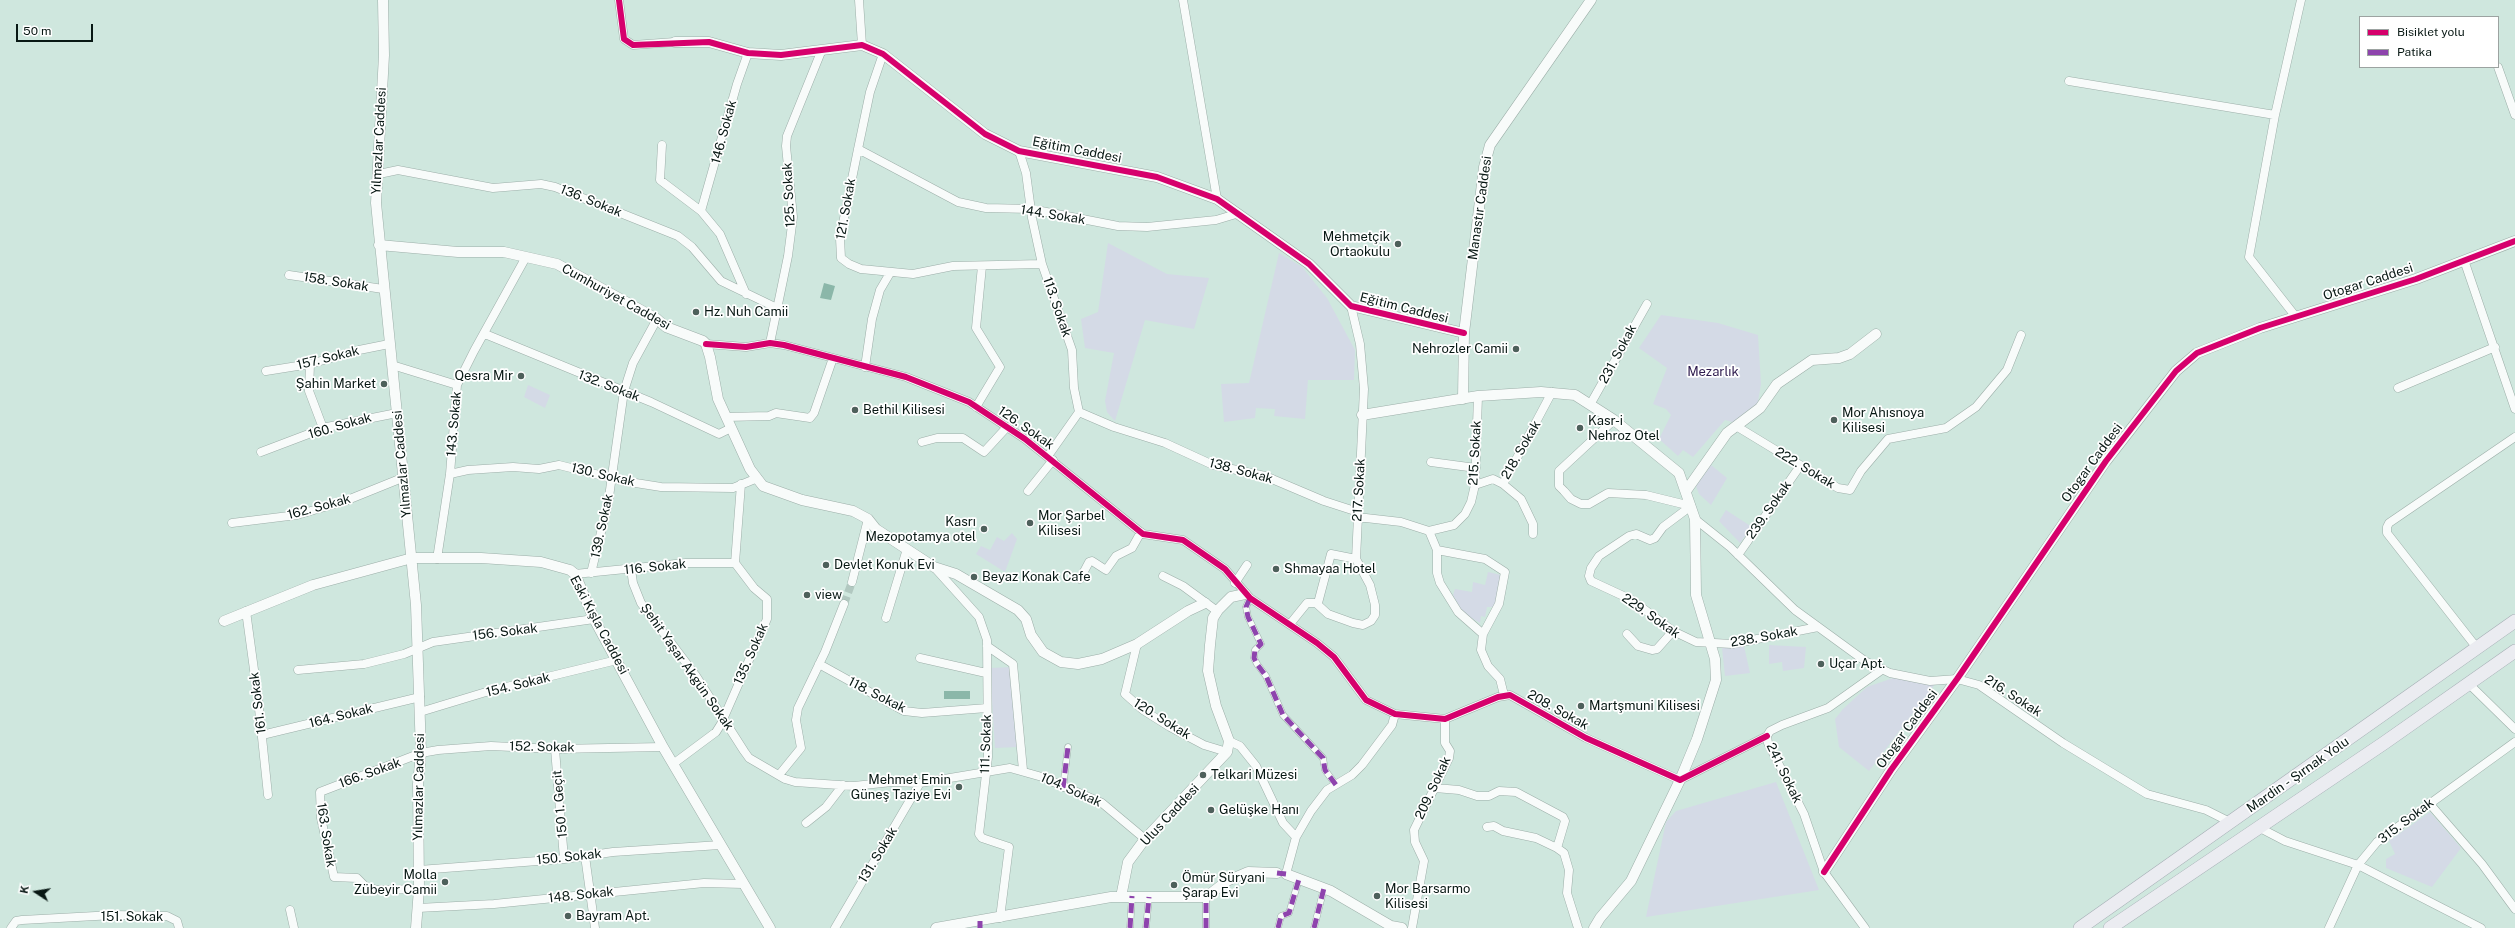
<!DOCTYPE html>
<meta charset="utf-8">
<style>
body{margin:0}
#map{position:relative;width:2515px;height:928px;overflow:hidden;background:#cfe7de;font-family:"Public Sans",sans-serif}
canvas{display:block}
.legend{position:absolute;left:2359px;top:16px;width:140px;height:52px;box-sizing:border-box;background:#fff;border:1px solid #9ca3a1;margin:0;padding:5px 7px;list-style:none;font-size:12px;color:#081814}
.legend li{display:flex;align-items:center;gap:8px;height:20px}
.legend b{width:20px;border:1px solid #9ca3a1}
.north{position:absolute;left:16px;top:872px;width:40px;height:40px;-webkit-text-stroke:3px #fff;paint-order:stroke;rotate:282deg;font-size:11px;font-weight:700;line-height:16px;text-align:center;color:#081814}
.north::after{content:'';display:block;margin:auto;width:14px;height:18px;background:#081814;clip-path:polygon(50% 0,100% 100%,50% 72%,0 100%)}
.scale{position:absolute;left:16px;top:24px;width:77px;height:18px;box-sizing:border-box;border:2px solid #081814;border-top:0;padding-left:5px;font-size:12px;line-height:14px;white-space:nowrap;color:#081814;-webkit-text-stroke:3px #fff;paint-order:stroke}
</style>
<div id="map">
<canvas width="2515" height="928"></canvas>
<ul class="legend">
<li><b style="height:5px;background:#d6006c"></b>Bisiklet yolu</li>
<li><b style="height:5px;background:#8e44ad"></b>Patika</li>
</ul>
<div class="north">K</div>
<div class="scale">50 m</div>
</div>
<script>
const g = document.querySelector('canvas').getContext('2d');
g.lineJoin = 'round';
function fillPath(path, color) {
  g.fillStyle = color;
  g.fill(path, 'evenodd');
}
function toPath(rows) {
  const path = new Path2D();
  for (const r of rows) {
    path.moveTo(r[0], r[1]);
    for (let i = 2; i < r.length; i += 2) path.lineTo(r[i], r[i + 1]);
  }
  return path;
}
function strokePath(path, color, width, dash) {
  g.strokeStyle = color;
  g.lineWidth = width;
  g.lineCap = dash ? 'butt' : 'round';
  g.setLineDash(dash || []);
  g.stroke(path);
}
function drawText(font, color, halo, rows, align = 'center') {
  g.font = font + ' "Public Sans",sans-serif';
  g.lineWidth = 3.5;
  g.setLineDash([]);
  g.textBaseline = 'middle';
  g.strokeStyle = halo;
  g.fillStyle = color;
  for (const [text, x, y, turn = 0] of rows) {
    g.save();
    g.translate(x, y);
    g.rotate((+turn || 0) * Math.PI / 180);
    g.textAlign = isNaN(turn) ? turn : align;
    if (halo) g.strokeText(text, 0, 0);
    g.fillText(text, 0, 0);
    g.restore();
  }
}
fillPath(toPath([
 [1108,243,1167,274,1209,278,1194,329,1145,320,1115,421,1107,412,1105,401,1114,353,1085,348,1081,319,1098,312],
 [1279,253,1302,267,1327,298,1355,350,1354,380,1308,380,1305,419,1274,416,1275,409,1256,408,1255,418,1224,422,1221,384,1249,383],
 [1661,315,1718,323,1758,335,1761,384,1757,407,1736,423,1725,420,1693,457,1683,450,1678,456,1659,439,1671,415,1666,409,1653,404,1667,368,1639,348],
 [528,385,550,395,545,408,524,397],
 [1711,465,1727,478,1711,505,1699,494,1696,486],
 [1726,510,1752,527,1740,543,1719,521],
 [1012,533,1017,539,1005,572,976,554,981,546,990,550,997,537,1004,541],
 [1488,572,1501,575,1501,591,1493,607,1487,607,1485,617,1481,616,1480,623,1463,613,1453,595,1455,589,1472,592,1473,582,1485,585],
 [1769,645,1806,647,1804,668,1783,671,1782,662,1769,664],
 [1744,646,1750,673,1725,676,1722,648],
 [1012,667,1017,747,995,748,990,668],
 [1893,678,1935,684,1869,771,1839,747,1835,719,1843,709,1867,687],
 [1776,782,1819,890,1646,917,1666,822,1676,811],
 [2430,812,2461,848,2432,887,2386,868,2386,859,2395,854,2389,841]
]), '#d4dae6');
fillPath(toPath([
 [824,283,835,286,831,300,820,298],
 [944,691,970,691,970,699,944,699]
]), '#8bb7a9');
strokePath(toPath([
 [844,604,852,582]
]), '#b1c8c0', 8, [8, 4]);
const pedestrian = toPath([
 [1250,598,1246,607,1248,617,1261,644,1255,650,1254,658,1257,664,1266,676,1283,715,1323,758,1325,770,1336,785],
 [1063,788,1068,747],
 [1130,928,1132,896],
 [1146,928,1149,897],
 [1206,928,1206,897],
 [1278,928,1281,916,1289,913,1299,879],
 [1314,928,1324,888]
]);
const minor = toPath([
 [619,0,624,39,633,45,675,42],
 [859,0,862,45],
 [1183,0,1217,199],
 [883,54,870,92,858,149,840,238,841,258,849,264,861,269,913,274,953,266,1042,264],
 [2498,67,2515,115],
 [2069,81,2275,115],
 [662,145,660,180,701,211,720,234,746,294],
 [858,149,958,202,986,208,1031,209,1118,226,1147,227,1216,220,1236,214],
 [1019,151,1026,173,1032,218,1042,264,1072,350,1074,388,1079,412,1048,456],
 [379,174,398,170,493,188,541,184,555,187,678,236,692,247,721,281,777,308],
 [701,211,737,84,748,53],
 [2464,260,2515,409],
 [289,275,383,289],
 [2296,317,2249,257,2275,115,2301,0],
 [485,334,651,402,719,434,731,428],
 [770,343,788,256,793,217,786,146,787,136,821,52],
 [706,344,746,347,770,343,784,345,906,377,969,402,1025,439,1143,534,1183,540,1225,569,1250,598,1317,643,1334,657,1366,700,1395,714,1445,719,1498,697,1510,695,1586,738,1680,780,1767,736],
 [310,364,309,391,323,428],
 [392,365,457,385],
 [865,367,872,319,880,290,890,273],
 [266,371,310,364,359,350,389,344],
 [2398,388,2495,347],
 [1591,403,1647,304],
 [976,407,1000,367,976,328,982,266],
 [1079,412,1114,427,1165,443,1213,465,1265,476,1324,501,1358,512],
 [726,417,769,416,776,413,810,418,814,413,833,358],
 [1614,420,1559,471,1559,486,1564,491,1571,499,1581,504,1589,504,1608,493,1646,495,1691,506],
 [1736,426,1838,488,1850,490,1861,471,1888,439,1946,428,1976,407,2007,370,2021,335],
 [922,442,937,438,963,438,984,452,1007,427],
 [261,452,327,427,397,413],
 [1431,462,1476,468],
 [450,474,468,470,513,467,539,469,559,465,623,481,661,487,733,488,755,479],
 [1503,484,1521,499,1533,524,1533,534],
 [1475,485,1493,479,1503,484,1552,392],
 [1028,491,1053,460],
 [1691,506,1663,527,1655,538,1650,540,1636,534,1629,536,1599,556,1591,568,1589,576,1591,581,1632,600,1673,631,1696,642,1732,644,1818,627],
 [1357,517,1401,522,1429,531,1454,525,1465,514,1471,502,1475,485,1478,396],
 [1695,519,1730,547,1795,610,1865,661,1890,673,1930,681,1957,679,1979,685,2063,743,2147,794,2206,810,2230,822],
 [232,523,297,515,345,501,402,478],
 [1429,531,1437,550,1437,573,1440,583,1458,612,1483,634,1481,650,1488,666,1500,679,1504,695],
 [1437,550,1485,559,1505,572,1499,604,1483,634],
 [1738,555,1800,466],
 [437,559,450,474,457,385,474,351,526,257],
 [934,567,979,617,987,640,988,757,979,834,982,838,1009,847,1000,918],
 [631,569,633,583,641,603,696,676,744,751,749,758,785,779,795,782,854,786,892,782,920,783,1010,768,1042,777,1102,803,1145,839],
 [591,573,608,504,624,391,633,363,657,319],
 [575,574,686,563,735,563],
 [1163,576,1183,586,1217,611],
 [1080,579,1089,562,1092,561,1106,570,1116,556,1132,548,1141,532],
 [852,582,868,519],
 [1235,583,1247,565],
 [1317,604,1328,614,1353,623,1363,625,1371,621,1375,615,1375,605,1370,585,1356,559],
 [246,611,258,699,268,795],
 [886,618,907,549],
 [1290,624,1307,603,1318,603,1331,554,1356,559,1364,389,1360,344,1351,306],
 [1627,634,1638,646,1652,650,1657,649,1673,631],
 [1137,644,1125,694,1143,710,1170,727,1204,745,1227,752],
 [987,646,1013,664,1023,770],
 [2477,648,2387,533,2387,527,2389,523,2515,437],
 [920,658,986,673],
 [819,664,904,711,922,713,987,708],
 [298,670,364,664,404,654,433,642,594,619],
 [2469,684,2515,729],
 [420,712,486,692,617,660],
 [262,735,420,697],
 [1229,741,1240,746,1256,766,1283,823,1296,837],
 [555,749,564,859],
 [673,764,716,732,721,724,767,619,767,599,754,588,735,563,741,484],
 [779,775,801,748,796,720,798,708,825,652,844,604],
 [1435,788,1459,790,1477,796,1489,796,1499,791,1516,792,1563,817,1565,821,1557,848,1564,853,1569,870,1567,893,1578,928],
 [2429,803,2482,864,2515,909],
 [806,823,826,807,843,785],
 [1487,827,1494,826,1503,831,1536,838,1557,848],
 [2260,828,2285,841,2358,865,2481,928],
 [585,856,595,928],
 [419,870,564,859,613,852,720,845],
 [1286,874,1296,837,1311,811,1327,790,1352,775,1362,765,1392,725,1395,714],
 [419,889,377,890,365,886,357,878,334,877,321,818,320,792,421,753,438,750,491,746,555,749,663,747],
 [418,908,494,904,704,883,743,884],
 [290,910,294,928],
 [11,928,16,921,22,920,114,915,167,916,177,921,179,928],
 [835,928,920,783],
 [1412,928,1424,861,1415,842,1414,830,1449,758,1450,751,1445,743,1445,719],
 [1865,928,1824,872,1804,814,1768,743,1767,736,1770,731,1782,725,1828,708,1883,669],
 [2329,928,2358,865,2377,842,2515,742]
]);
const tertiary = toPath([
 [383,0,384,55,376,203,416,605,421,753,418,784,419,889,416,928],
 [675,42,709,42,748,53,781,55,862,45,883,54,985,134,1019,151,1157,177,1217,199,1309,264,1351,306,1464,333],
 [379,245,458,252,504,252,557,264,657,319,666,327,703,341,706,344,710,357,718,399,750,469,763,486,802,500,853,511,868,519,876,529,934,567,956,574,1018,610,1026,619,1031,635,1043,652,1061,662,1078,664,1102,659,1137,644,1188,611,1205,603],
 [1463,399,1464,333,1484,167,1490,145,1591,0],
 [1362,415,1478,396,1541,392,1575,395,1614,420,1679,473,1695,519,1696,595,1715,659,1716,680,1697,739,1680,780,1631,881,1600,918,1594,928],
 [1686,491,1727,433,1760,408,1777,384,1812,360,1839,358,1850,354,1876,334],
 [224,621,313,585,412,558,481,558,541,562,570,570,575,574,594,619,663,747,770,928],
 [1824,872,1891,770,1957,679,2106,461,2176,371,2197,353,2260,328,2416,279,2515,241],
 [1286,874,1331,891,1391,926,1402,928],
 [1121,897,1128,862,1145,839,1227,752,1229,741,1216,706,1208,671,1210,645,1213,618,1218,610,1231,597,1245,594],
 [936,928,1111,897,1206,897,1227,881,1248,872,1277,873]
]);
const primary = toPath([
 [2080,928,2515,621],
 [2110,928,2384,743,2515,651]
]);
strokePath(pedestrian, '#9caea8', 7);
strokePath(minor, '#9caea8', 9);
strokePath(tertiary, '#9caea8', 11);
strokePath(primary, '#a5adb4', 14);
strokePath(pedestrian, '#f8fbfa', 6);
strokePath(minor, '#f8fbfa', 8);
strokePath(tertiary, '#f8fbfa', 10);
strokePath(primary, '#ebecf1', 13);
strokePath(toPath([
 [1250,598,1246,607,1248,617,1261,644,1255,650,1254,658,1257,664,1266,676,1283,715,1323,758,1325,770,1336,785],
 [1063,788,1068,747],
 [1277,873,1286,874],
 [980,921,980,928],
 [1130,928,1132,896],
 [1146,928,1149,897],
 [1206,928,1206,897],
 [1278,928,1281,916,1289,913,1299,879],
 [1314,928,1324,888]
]), '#8e44ad', 5, [10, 5]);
strokePath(toPath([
 [619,0,624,39,633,45,709,42,748,53,781,55,862,45,883,54,985,134,1019,151,1157,177,1217,199,1309,264,1351,306,1464,333],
 [706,344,746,347,770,343,784,345,906,377,969,402,1025,439,1143,534,1183,540,1225,569,1250,598,1317,643,1334,657,1366,700,1395,714,1445,719,1498,697,1510,695,1586,738,1680,780,1767,736],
 [1824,872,1891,770,1957,679,2106,461,2176,371,2197,353,2260,328,2416,279,2515,241]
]), '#d6006c', 6);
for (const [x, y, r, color] of [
 [1398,244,4,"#4e605b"],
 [696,312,4,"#4e605b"],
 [1516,349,4,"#4e605b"],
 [521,376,4,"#4e605b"],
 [384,384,4,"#4e605b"],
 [855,410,4,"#4e605b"],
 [1834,420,4,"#4e605b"],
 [1580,428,4,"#4e605b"],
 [1030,523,4,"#4e605b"],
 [984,529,4,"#4e605b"],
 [826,565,4,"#4e605b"],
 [1276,569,4,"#4e605b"],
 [974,577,4,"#4e605b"],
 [807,595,4,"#4e605b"],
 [1821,664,4,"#4e605b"],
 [1581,706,4,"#4e605b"],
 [1203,775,4,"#4e605b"],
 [959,787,4,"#4e605b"],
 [1211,810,4,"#4e605b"],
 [445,882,4,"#4e605b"],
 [1174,885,4,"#4e605b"],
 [1377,896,4,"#4e605b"],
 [568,916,4,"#4e605b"]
]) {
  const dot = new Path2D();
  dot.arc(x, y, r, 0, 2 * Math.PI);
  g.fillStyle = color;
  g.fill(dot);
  strokePath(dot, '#fff', 1.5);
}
drawText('13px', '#081814', '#fff', [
 ["146. Sokak",724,132,-75],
 ["Yılmazlar Caddesi",379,141,-87],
 ["Eğitim Caddesi",1077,150,11],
 ["125. Sokak",789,195,-93],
 ["136. Sokak",591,201,22],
 ["Manastır Caddesi",1480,208,-82],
 ["121. Sokak",846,209,-80],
 ["144. Sokak",1053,215,9],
 ["158. Sokak",336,282,9],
 ["Otogar Caddesi",2368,282,-18],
 ["Cumhuriyet Caddesi",616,297,29],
 ["113. Sokak",1057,307,71],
 ["Eğitim Caddesi",1404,308,14],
 ["231. Sokak",1618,354,-62],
 ["157. Sokak",328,358,-14],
 ["132. Sokak",609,386,21],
 ["143. Sokak",454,424,-85],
 ["160. Sokak",340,426,-16],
 ["126. Sokak",1026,428,35],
 ["218. Sokak",1521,450,-60],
 ["215. Sokak",1475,453,-87],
 ["Otogar Caddesi",2092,463,-54],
 ["Yılmazlar Caddesi",402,464,-95],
 ["222. Sokak",1805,468,31],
 ["138. Sokak",1241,471,15],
 ["130. Sokak",603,475,13],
 ["217. Sokak",1359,490,-87],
 ["162. Sokak",319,507,-15],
 ["239. Sokak",1769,510,-55],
 ["139. Sokak",602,526,-78],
 ["116. Sokak",655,567,-6],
 ["229. Sokak",1651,616,35],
 ["Eski Kışla Caddesi",599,625,62],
 ["156. Sokak",505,632,-7],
 ["238. Sokak",1764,637,-10],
 ["135. Sokak",751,654,-66],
 ["Şehit Yaşar Akgün Sokak",687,667,55],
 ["154. Sokak",518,685,-14],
 ["118. Sokak",877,695,27],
 ["216. Sokak",2013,696,33],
 ["161. Sokak",258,703,-97],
 ["208. Sokak",1558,710,29],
 ["164. Sokak",341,716,-14],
 ["120. Sokak",1162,719,32],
 ["Otogar Caddesi",1907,729,-54],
 ["111. Sokak",986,744,-88],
 ["152. Sokak",542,747,1],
 ["166. Sokak",370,773,-20],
 ["241. Sokak",1784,773,64],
 ["Mardin - Şırnak Yolu",2298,775,-35],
 ["Yılmazlar Caddesi",419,787,-89],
 ["209. Sokak",1433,788,-65],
 ["104. Sokak",1071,790,24],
 ["150 1. Geçit",560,804,-95],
 ["Ulus Caddesi",1170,815,-47],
 ["315. Sokak",2406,821,-37],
 ["163. Sokak",326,835,81],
 ["131. Sokak",878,855,-59],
 ["150. Sokak",569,857,-6],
 ["148. Sokak",581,895,-6],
 ["151. Sokak",132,917]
]);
drawText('13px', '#081814', '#fff', [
 ["Mehmetçik",1390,237,"right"],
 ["Ortaokulu",1390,252,"right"],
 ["Hz. Nuh Camii",704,312],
 ["Nehrozler Camii",1508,349,"right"],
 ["Qesra Mir",513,376,"right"],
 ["Şahin Market",376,384,"right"],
 ["Bethil Kilisesi",863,410],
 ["Mor Ahısnoya",1842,413],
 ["Kilisesi",1842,428],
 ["Kasr-i",1588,421],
 ["Nehroz Otel",1588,436],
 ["Mor Şarbel",1038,516],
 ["Kilisesi",1038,531],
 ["Kasrı",976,522,"right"],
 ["Mezopotamya otel",976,537,"right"],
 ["Devlet Konuk Evi",834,565],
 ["Shmayaa Hotel",1284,569],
 ["Beyaz Konak Cafe",982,577],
 ["view",815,595],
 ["Uçar Apt.",1829,664],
 ["Martşmuni Kilisesi",1589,706],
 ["Telkari Müzesi",1211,775],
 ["Mehmet Emin",951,780,"right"],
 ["Güneş Taziye Evi",951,795,"right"],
 ["Gelüşke Hanı",1219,810],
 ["Molla",437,875,"right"],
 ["Zübeyir Camii",437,890,"right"],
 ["Ömür Süryani",1182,878],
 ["Şarap Evi",1182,893],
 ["Mor Barsarmo",1385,889],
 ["Kilisesi",1385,904],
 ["Bayram Apt.",576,916]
], 'left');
drawText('13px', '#2f1c4f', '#fff', [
 ["Mezarlık",1713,372]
]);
</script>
